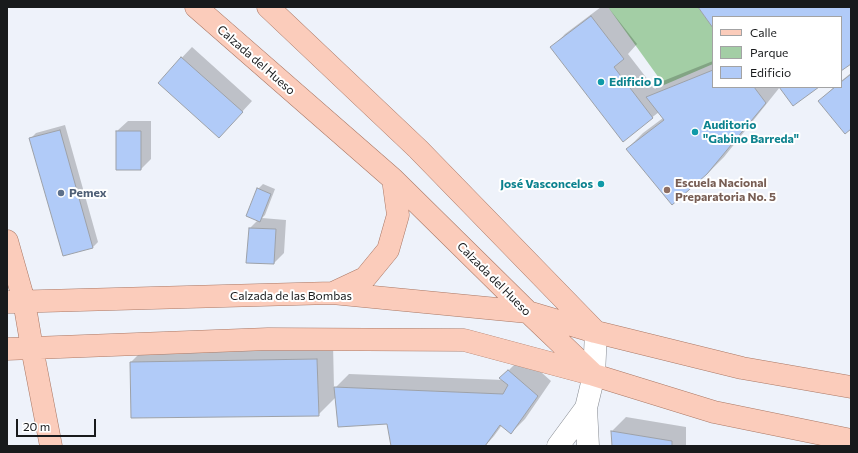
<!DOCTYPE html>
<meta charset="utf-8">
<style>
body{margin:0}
#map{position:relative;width:858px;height:453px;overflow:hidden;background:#eef2fa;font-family:Commissioner,sans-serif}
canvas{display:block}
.frame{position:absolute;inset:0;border:8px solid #181a1c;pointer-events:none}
.legend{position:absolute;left:712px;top:16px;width:130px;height:72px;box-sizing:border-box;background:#fff;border:1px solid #a3a3a4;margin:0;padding:5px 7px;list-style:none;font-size:12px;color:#181a1c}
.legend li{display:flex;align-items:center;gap:8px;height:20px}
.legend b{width:20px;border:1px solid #a3a3a4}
.scale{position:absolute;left:16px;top:419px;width:80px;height:18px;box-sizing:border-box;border:2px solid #181a1c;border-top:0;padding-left:5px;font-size:12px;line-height:14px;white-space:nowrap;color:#181a1c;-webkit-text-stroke:3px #fff;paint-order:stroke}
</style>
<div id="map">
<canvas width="858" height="453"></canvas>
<div class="frame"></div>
<ul class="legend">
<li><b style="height:5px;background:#fbccbb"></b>Calle</li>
<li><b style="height:11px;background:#a3cea5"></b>Parque</li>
<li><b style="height:11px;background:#b1cbf8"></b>Edificio</li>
</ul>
<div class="scale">20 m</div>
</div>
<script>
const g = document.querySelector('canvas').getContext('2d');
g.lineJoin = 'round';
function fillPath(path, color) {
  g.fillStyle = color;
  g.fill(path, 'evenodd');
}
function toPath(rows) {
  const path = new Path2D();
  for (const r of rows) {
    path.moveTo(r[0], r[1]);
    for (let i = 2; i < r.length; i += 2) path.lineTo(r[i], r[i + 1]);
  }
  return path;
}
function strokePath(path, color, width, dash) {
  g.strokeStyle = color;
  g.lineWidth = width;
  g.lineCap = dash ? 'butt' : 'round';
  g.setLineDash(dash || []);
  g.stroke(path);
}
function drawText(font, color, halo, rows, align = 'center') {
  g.font = font + ' Commissioner,sans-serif';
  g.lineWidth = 4;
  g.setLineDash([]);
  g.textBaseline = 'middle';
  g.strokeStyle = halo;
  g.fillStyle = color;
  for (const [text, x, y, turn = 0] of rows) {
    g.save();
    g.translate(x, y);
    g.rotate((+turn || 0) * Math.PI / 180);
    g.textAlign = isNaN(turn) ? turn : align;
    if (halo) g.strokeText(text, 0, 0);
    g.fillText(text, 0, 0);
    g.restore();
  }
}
fillPath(toPath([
 [608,7,698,7,713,27,713,64,664,85]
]), '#a3cea5');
fillPath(toPath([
 [601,7,608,7,637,44,628,54,655,89,663,81,713,61,713,87,817,87,780,87,724,157,707,174,627,149,643,133,663,118,659,112,623,140,552,48,565,34],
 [192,47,252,101,229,126,159,82],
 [851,73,851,128,819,101,834,87,841,87,841,81],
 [128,121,151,121,151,159,141,169,117,131],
 [65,125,98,242,93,247,64,255,31,138,36,133],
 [263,184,275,189,265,215,262,218,286,220,284,253,274,263,250,228,258,220,258,189],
 [333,343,334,389,349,374,504,380,501,378,523,356,551,381,525,419,511,433,502,425,494,436,485,446,413,446,387,423,336,397,318,415,131,362,147,346],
 [626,417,686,427,686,446,613,446,612,431]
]), '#0003');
const building = toPath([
 [698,7,851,7,851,64,841,71,841,17,713,17,713,28,698,7],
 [591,16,624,59,614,67,653,118,623,142,550,47,591,16],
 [181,57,243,112,219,138,158,83,181,57],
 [713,70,713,87,754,87,766,103,707,174,672,205,626,149,664,120,646,97,713,70],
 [851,74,851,129,845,134,818,101,835,87,841,87,841,82,851,74],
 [779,87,819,87,793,106,779,87],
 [60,130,93,248,63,256,29,138,60,130],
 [116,131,141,131,141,170,116,170,116,131],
 [257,188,271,194,260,222,246,216,257,188],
 [249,228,276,229,274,264,246,263,249,228],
 [317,359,319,416,131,418,130,362,317,359],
 [508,370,538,396,511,434,500,425,485,446,391,446,387,424,338,427,334,387,503,394,508,385,499,378,508,370],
 [611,431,672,441,672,446,612,446,611,431]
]);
fillPath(building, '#b1cbf8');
strokePath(building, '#9da1a8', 1);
const minor = toPath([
 [558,446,586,408],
 [588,446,586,408,594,375,596,332]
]);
const major = toPath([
 [196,7,393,179,528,312,594,375,714,412,851,440],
 [268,7,418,149,596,332,742,368,851,387],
 [7,241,24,301,32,348,51,446],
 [333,293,365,278,388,250,398,215,393,179],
 [7,302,332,293,528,312,595,332],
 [7,349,268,339,464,340,591,374]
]);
strokePath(minor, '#868a91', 23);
strokePath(major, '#aa7865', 23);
strokePath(minor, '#fff', 22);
strokePath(major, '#fbccbb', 22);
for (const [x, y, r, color] of [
 [601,82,4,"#0f9aa8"],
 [695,132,4,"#0f9aa8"],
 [601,184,4,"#0f9aa8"],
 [667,190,4,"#8d6e63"],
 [61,193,4,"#5c6f8a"]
]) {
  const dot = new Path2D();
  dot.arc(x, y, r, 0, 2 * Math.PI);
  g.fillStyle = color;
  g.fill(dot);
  strokePath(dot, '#fff', 1.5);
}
drawText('12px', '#181a1c', '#fff', [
 ["Calzada del Hueso",256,60,41],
 ["Calzada del Hueso",494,279,45],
 ["Calzada de las Bombas",291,296]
]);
drawText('bold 12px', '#0d838f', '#fff', [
 ["Edificio D",609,82],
 ["Auditorio",703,125],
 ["\"Gabino Barreda\"",703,139],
 ["José Vasconcelos",593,184,"right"]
], 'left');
drawText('bold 12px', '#785e54', '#fff', [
 ["Escuela Nacional",675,183],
 ["Preparatoria No. 5",675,197]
], 'left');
drawText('bold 12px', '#4e5e75', '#fff', [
 ["Pemex",69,193]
], 'left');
</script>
